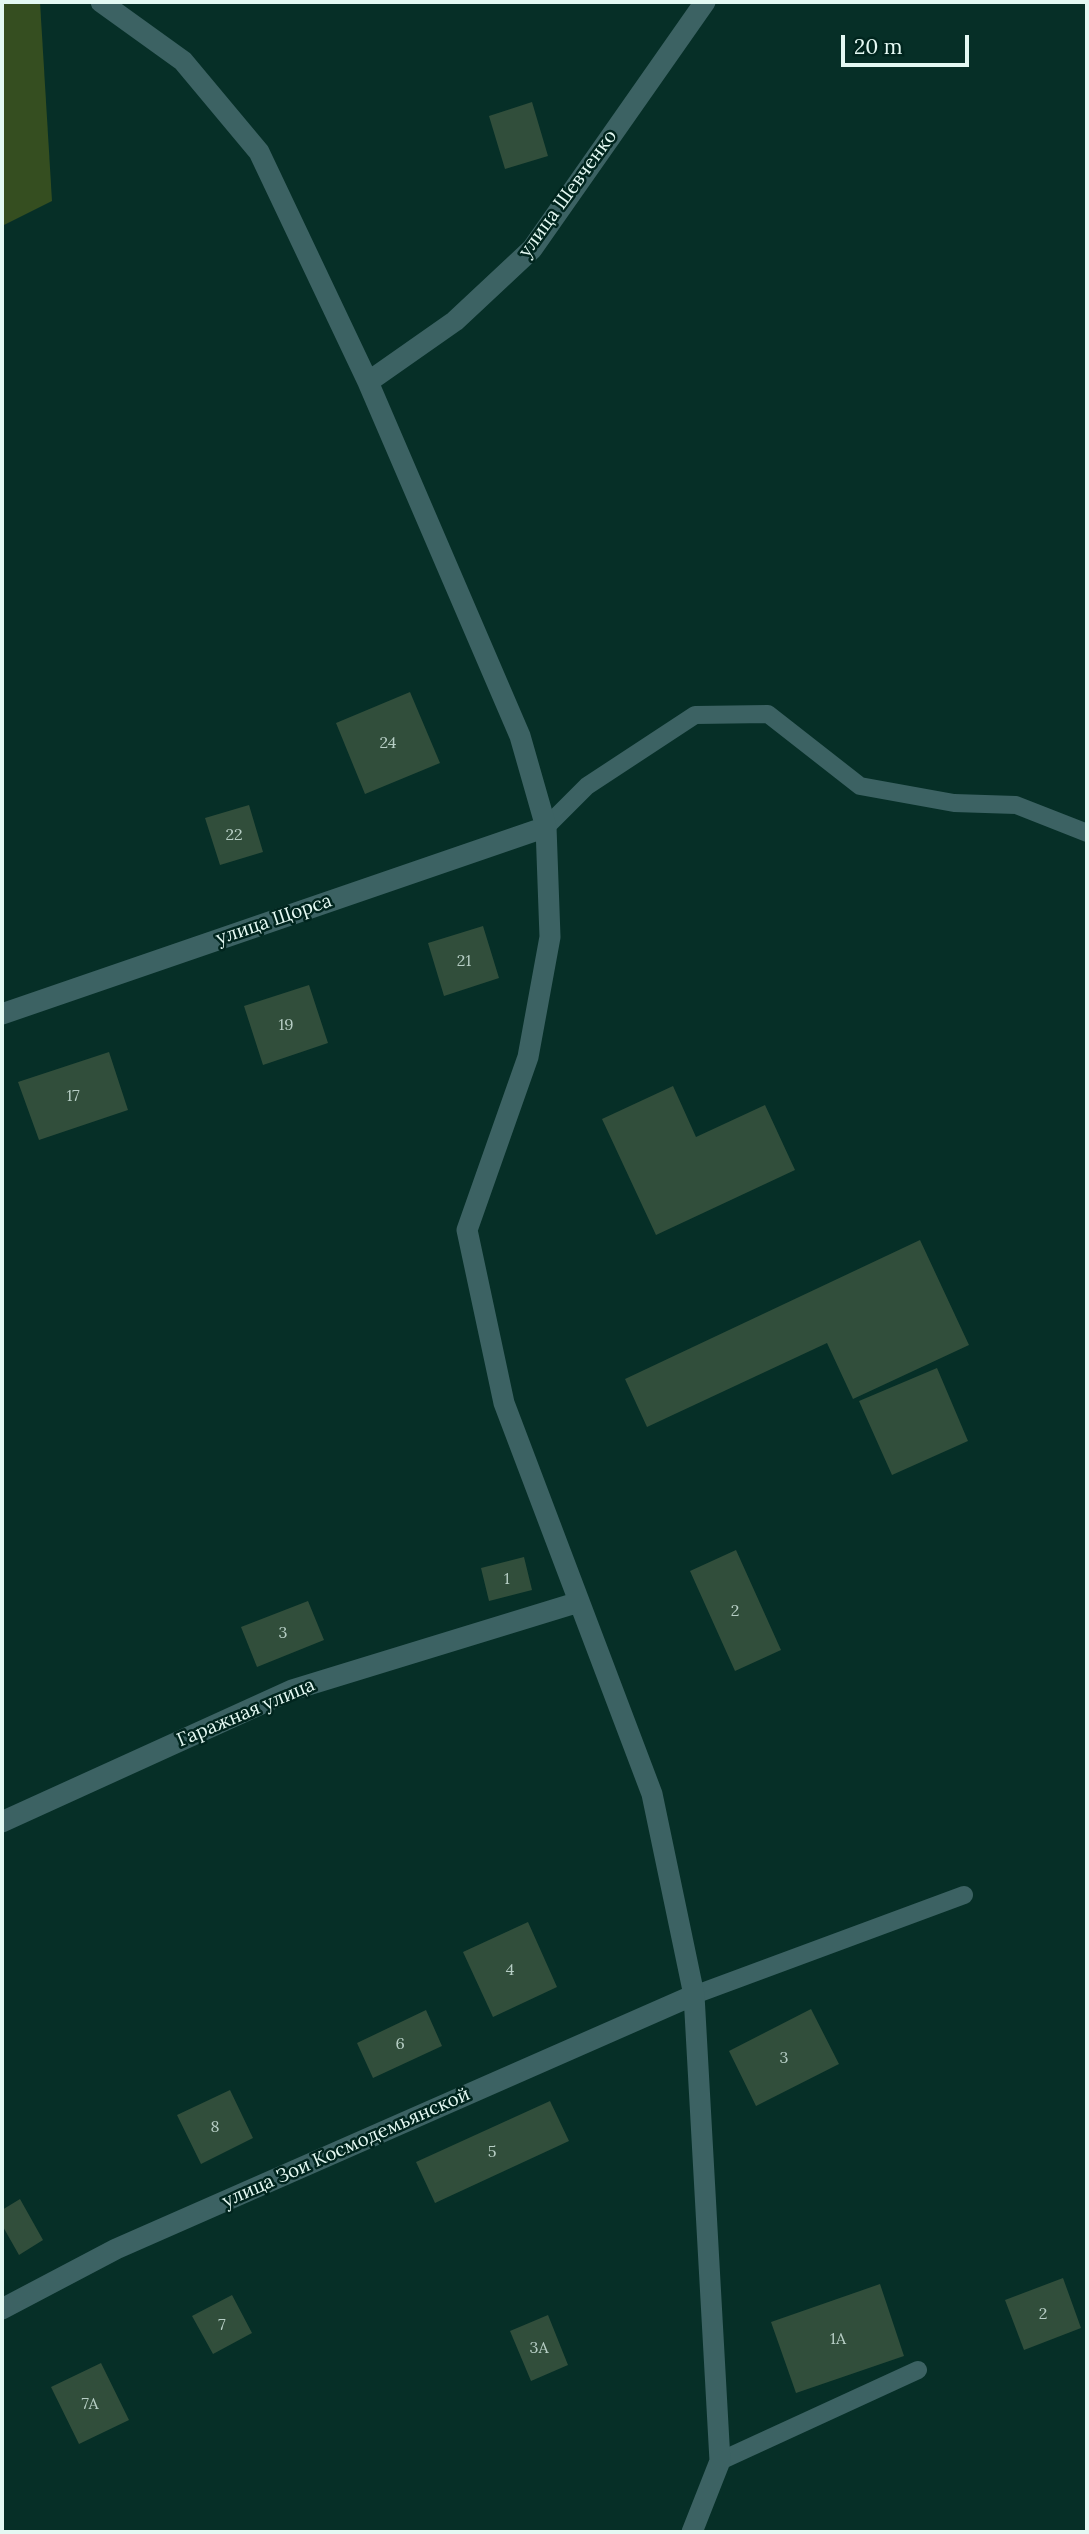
<!DOCTYPE html>
<meta charset="utf-8">
<style>
body{margin:0}
#map{position:relative;width:1089px;height:2534px;overflow:hidden;background:#062f27;font-family:Lora,serif}
canvas{display:block}
.frame{position:absolute;inset:0;border:4px solid #e4f9f3;pointer-events:none}
.scale{position:absolute;left:841px;top:35px;width:128px;height:32px;box-sizing:border-box;border:4px solid #e4f9f3;border-top:0;padding-left:9px;font-size:21px;line-height:24px;white-space:nowrap;color:#e4f9f3;-webkit-text-stroke:5px #00251e;paint-order:stroke}
</style>
<div id="map">
<canvas width="1089" height="2534"></canvas>
<div class="frame"></div>
<div class="scale">20 m</div>
</div>
<script>
const g = document.querySelector('canvas').getContext('2d');
g.lineJoin = 'round';
function fillPath(path, color) {
  g.fillStyle = color;
  g.fill(path, 'evenodd');
}
function toPath(rows) {
  const path = new Path2D();
  for (const r of rows) {
    path.moveTo(r[0], r[1]);
    for (let i = 2; i < r.length; i += 2) path.lineTo(r[i], r[i + 1]);
  }
  return path;
}
function strokePath(path, color, width, dash) {
  g.strokeStyle = color;
  g.lineWidth = width;
  g.lineCap = dash ? 'butt' : 'round';
  g.setLineDash(dash || []);
  g.stroke(path);
}
function drawText(font, color, halo, rows, align = 'center') {
  g.font = font + ' Lora,serif';
  g.lineWidth = 5;
  g.setLineDash([]);
  g.textBaseline = 'middle';
  g.strokeStyle = halo;
  g.fillStyle = color;
  for (const [text, x, y, turn = 0] of rows) {
    g.save();
    g.translate(x, y);
    g.rotate((+turn || 0) * Math.PI / 180);
    g.textAlign = isNaN(turn) ? turn : align;
    if (halo) g.strokeText(text, 0, 0);
    g.fillText(text, 0, 0);
    g.restore();
  }
}
fillPath(toPath([
 [2,2,40,2,52,201,2,226]
]), '#354e20');
fillPath(toPath([
 [532,102,548,156,505,169,489,116],
 [410,692,440,763,365,794,336,723],
 [249,805,263,852,220,865,205,818],
 [483,926,499,978,444,996,428,943],
 [309,985,328,1043,263,1065,244,1006],
 [109,1052,128,1110,39,1140,18,1082],
 [673,1086,696,1137,765,1105,795,1170,656,1235,602,1119],
 [920,1240,969,1345,853,1399,827,1343,647,1427,625,1379],
 [937,1368,968,1441,892,1475,859,1401],
 [736,1550,781,1650,735,1671,690,1571],
 [524,1557,532,1590,489,1601,481,1568],
 [308,1601,324,1640,257,1667,241,1627],
 [528,1922,557,1987,493,2017,463,1952],
 [811,2009,839,2064,756,2106,729,2051],
 [426,2010,442,2046,373,2078,357,2043],
 [230,2090,253,2138,201,2164,177,2115],
 [550,2101,569,2141,435,2203,416,2162],
 [20,2199,43,2240,19,2255,2,2225,2,2210],
 [1063,2278,1081,2328,1024,2350,1005,2300],
 [880,2284,904,2356,796,2393,771,2322],
 [232,2295,252,2333,213,2354,192,2316],
 [548,2315,568,2365,531,2381,510,2331],
 [101,2363,129,2420,79,2444,51,2387]
]), '#314e3b');
strokePath(toPath([
 [546,827,587,786,695,715,768,714,860,786,954,803,1016,805,1087,833],
 [694,1995,964,1895],
 [720,2461,918,2370]
]), '#3c6263', 18);
strokePath(toPath([
 [101,2,183,61,259,152,368,382,520,736,546,827,550,937,528,1057,467,1230,504,1403,652,1794,694,1995,720,2461,692,2532],
 [368,382,455,321,532,249,705,2],
 [2,1014,546,827],
 [2,1822,292,1690,579,1602],
 [2,2309,116,2249,694,1995]
]), '#3c6263', 21);
drawText('16px', '#b7cec5', null, [
 ["24",388,743],
 ["22",234,835],
 ["21",464,961],
 ["19",286,1025],
 ["17",73,1096],
 ["1",507,1579],
 ["2",735,1611],
 ["3",283,1633],
 ["4",510,1970],
 ["6",400,2044],
 ["3",784,2058],
 ["8",215,2127],
 ["5",492,2152],
 ["2",1043,2314],
 ["7",222,2325],
 ["1А",838,2339],
 ["3А",539,2348],
 ["7А",90,2404]
]);
drawText('19px', '#e4f9f3', '#00251e', [
 ["улица Шевченко",568,194,-54],
 ["улица Щорса",274,920,-19],
 ["Гаражная улица",246,1713,-23],
 ["улица Зои Космодемьянской",346,2148,-24]
]);
</script>
